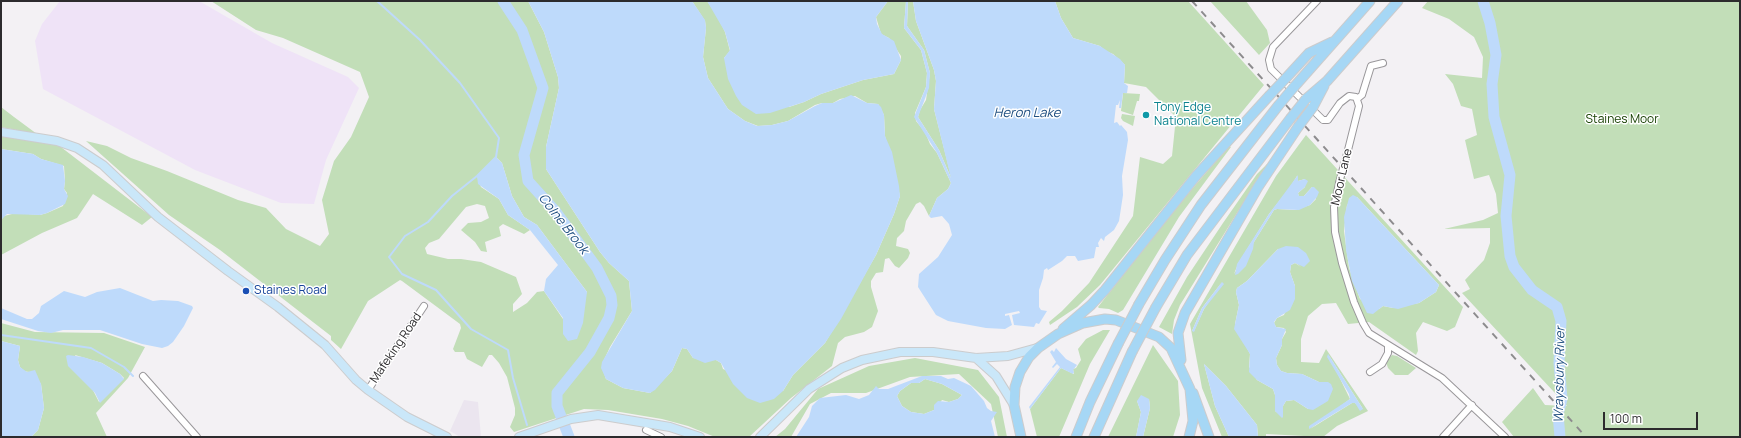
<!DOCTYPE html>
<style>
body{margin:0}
#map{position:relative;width:1741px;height:438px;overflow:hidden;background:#f3f1f4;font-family:Manrope,sans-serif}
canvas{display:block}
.frame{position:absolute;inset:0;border:2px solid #2c2b2d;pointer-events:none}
.scale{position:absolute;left:1603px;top:412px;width:95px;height:18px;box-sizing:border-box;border:2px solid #2c2b2d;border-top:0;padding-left:5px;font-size:12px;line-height:14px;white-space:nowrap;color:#2c2b2d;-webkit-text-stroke:3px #fff;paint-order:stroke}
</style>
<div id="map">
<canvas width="1741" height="438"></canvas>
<div class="frame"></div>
<div class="scale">100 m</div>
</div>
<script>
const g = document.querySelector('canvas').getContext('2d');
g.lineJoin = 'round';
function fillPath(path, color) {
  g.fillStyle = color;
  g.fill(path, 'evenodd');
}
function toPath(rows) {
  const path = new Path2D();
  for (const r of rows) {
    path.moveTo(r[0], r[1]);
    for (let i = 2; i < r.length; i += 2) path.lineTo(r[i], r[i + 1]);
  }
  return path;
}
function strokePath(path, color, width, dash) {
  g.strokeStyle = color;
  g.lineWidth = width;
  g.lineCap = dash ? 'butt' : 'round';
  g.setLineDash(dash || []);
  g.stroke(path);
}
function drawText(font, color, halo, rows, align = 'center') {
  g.font = font + ' Manrope,sans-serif';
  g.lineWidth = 3;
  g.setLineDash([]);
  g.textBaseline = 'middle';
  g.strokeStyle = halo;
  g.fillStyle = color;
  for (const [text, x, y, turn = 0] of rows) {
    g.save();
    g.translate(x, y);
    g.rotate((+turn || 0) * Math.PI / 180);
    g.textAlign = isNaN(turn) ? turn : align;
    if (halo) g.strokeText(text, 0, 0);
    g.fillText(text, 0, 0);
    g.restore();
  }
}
fillPath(toPath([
 [464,400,478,402,481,437,460,437,450,431]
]), '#ebe5ef');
fillPath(toPath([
 [60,1,199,1,272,43,348,77,359,88,326,160,314,204,281,203,195,170,43,89,35,41,42,24]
]), '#efe3f7');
fillPath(toPath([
 [211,1,528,1,544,32,558,77,559,88,546,147,546,169,600,252,609,263,629,281,632,311,610,347,604,360,603,370,606,379,623,388,650,393,672,371,682,348,687,349,693,358,716,360,721,363,723,369,783,391,793,375,825,343,876,255,894,214,900,196,885,136,884,115,878,104,867,103,855,96,840,99,833,103,822,103,815,105,788,121,772,125,758,126,745,121,728,109,708,78,703,57,706,28,705,21,692,1,707,1,717,15,725,32,730,51,724,58,789,107,804,102,821,94,863,80,894,74,901,60,901,56,889,38,881,34,876,17,888,1,906,1,904,28,921,50,927,73,926,87,915,113,916,121,925,132,930,144,937,153,951,183,948,189,937,198,929,216,924,206,920,202,916,204,906,221,904,231,897,238,896,246,908,249,910,253,908,258,899,268,895,266,889,258,885,259,883,272,876,273,871,281,871,287,878,311,872,327,864,332,845,337,838,343,832,366,791,398,749,437,715,437,688,426,662,419,608,410,584,409,514,432,510,427,515,415,515,408,507,377,499,363,492,355,489,355,482,367,467,359,464,352,455,352,453,349,461,328,460,324,402,281,400,280,368,301,341,349,331,340,331,336,220,250,169,215,86,141,107,146,131,158,167,171,238,200,266,208,286,229,320,246,329,234,322,200,334,161,351,137,369,97,360,72,283,38,256,30],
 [496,157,502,163,512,196,524,217,537,225,587,292,563,334,563,319,544,291,537,292,527,303,513,312,513,304,522,294,516,277,481,262,461,259,448,259,427,254,425,248,429,243,439,239,466,207,477,204,485,206,489,218,481,222,468,223,461,230,475,242,481,251,487,252,485,242,501,236,499,227,503,224,524,234,530,230,508,215,499,199,481,187,477,176],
 [908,1,913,1,916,21,934,70,936,81,934,109,952,180,939,150,918,117,920,110,926,100,930,73,924,50,907,26],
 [1055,1,1188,1,1264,85,1100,285,1077,307,1050,325,1049,322,1062,311,1089,283,1133,216,1140,157,1163,164,1172,156,1176,117,1146,87,1124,83,1125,65,1113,54,1105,51,1100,46,1073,38,1061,18],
 [1210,1,1246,1,1267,30,1270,43,1259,55],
 [1428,1,1740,1,1740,437,1514,437,1502,422,1533,388,1545,405,1567,406,1462,293,1470,289,1465,280,1484,260,1490,243,1490,228,1444,229,1483,220,1498,213,1496,194,1489,175,1474,179,1465,140,1477,135,1472,109,1461,106,1453,84,1445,74,1482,78,1483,57,1474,37,1449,19,1422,8],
 [1123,93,1140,94,1139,101,1137,101,1133,115,1121,111],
 [1,107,14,117,37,134,1,127],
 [1122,114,1135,116,1133,126,1123,121,1121,118],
 [1,134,57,144,152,217,142,225,93,194,77,218,42,233,1,255,1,220,4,216,16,213,40,215,47,213,63,206,67,193,64,189,65,181,64,166,41,159,33,154,1,149],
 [1306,135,1463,307,1455,327,1447,331,1423,322,1416,333,1418,351,1416,355,1369,322,1348,324,1336,303,1322,304,1308,316,1301,339,1301,362,1319,363,1326,349,1368,411,1337,426,1323,437,1266,434,1266,437,1258,437,1257,425,1226,386,1204,364,1215,406,1229,437,1222,437,1202,388,1190,324,1276,176],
 [1297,176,1298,181,1305,179,1305,187,1298,193,1299,197,1304,196,1312,187,1316,199,1310,205,1295,210,1277,209,1274,210,1234,274,1238,264,1269,214,1289,189],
 [1357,197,1439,285,1436,292,1419,303,1393,308,1383,306,1379,309,1360,299,1349,268,1344,231,1347,205],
 [1278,249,1301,267,1295,263,1291,265,1290,272,1295,286,1284,315,1277,318,1274,323,1276,327,1284,328,1286,332,1282,339,1282,345,1276,358,1277,365,1281,371,1287,373,1302,374,1319,382,1328,382,1308,409,1294,400,1286,401,1283,406,1283,416,1275,411,1275,395,1273,389,1257,380,1249,367,1250,354,1235,324,1239,305,1236,292,1237,288,1247,281],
 [1222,282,1204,309,1194,331,1192,331,1202,308],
 [1328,354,1363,409,1355,403,1352,403,1310,429,1350,399],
 [1229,146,1231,147,1179,217,1123,310,1118,313,1109,309,1099,308,1098,307,1174,210],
 [1268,163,1180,305,1174,320,1172,334,1159,327,1187,277,1223,223,1257,174],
 [1,323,35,332,104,333,145,347,128,378,96,413,107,437,31,437,38,430,44,408,41,384,29,372,23,371,20,367,18,360,20,346,1,341],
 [75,355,102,363,120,374,124,378,99,402],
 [1103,330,1110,330,1090,364,1059,437,1037,437,1030,409,1061,368,1074,374,1073,369,1076,368,1081,360,1078,349,1086,339],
 [1153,345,1178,381,1180,415,1173,437,1143,437,1150,408,1149,399,1137,401,1141,412,1136,437,1108,437],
 [1392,355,1397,356,1416,368,1408,375,1395,375,1388,368,1386,362],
 [915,358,978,370,999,397,1007,437,998,437,991,404,959,374,910,377,866,393,831,393,810,404,791,437,775,437,785,429,818,389,869,366],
 [925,379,942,384,962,395,958,399,949,402,942,400,934,410,924,414,911,412,902,406,897,396,900,391,911,383,919,383]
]), '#c2deb8');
fillPath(toPath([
 [528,1,692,1,705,20,706,28,703,57,708,78,728,109,745,121,757,126,772,125,788,121,815,106,822,103,833,103,851,95,867,103,878,104,881,107,884,115,885,136,892,152,899,186,900,196,894,214,876,255,841,319,825,343,793,375,783,391,774,399,760,403,747,398,733,384,721,363,716,360,705,363,693,358,687,349,682,348,672,371,655,390,650,393,623,388,606,379,601,368,602,362,632,311,629,281,609,263,600,252,546,169,546,147,559,88,558,77,544,32],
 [707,1,888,1,876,17,877,24,882,34,894,41,901,60,894,74,863,80,821,94,804,102,770,113,756,114,742,105,736,96,728,79,724,58,730,50,725,32],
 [906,1,908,1,907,26,924,50,930,73,929,88,918,117,939,150,951,178,934,109,936,81,934,70,916,21,913,1,1055,1,1061,18,1073,38,1100,46,1120,59,1125,65,1124,83,1128,86,1127,93,1123,93,1121,108,1119,108,1120,100,1118,105,1116,105,1114,123,1117,122,1120,126,1121,125,1127,132,1128,140,1122,176,1123,195,1119,221,1114,230,1105,237,1104,241,1101,238,1098,243,1099,247,1096,247,1094,258,1078,261,1075,256,1067,256,1062,261,1048,270,1047,268,1044,270,1043,278,1039,290,1039,307,1041,310,1047,311,1039,324,1036,323,1034,327,1014,325,1012,315,1020,313,1019,311,1005,314,1005,316,1009,315,1012,325,1005,329,986,328,948,321,936,315,918,287,919,274,938,257,952,235,949,224,942,216,931,218,929,216,937,198,948,189,951,183,937,153,914,117,926,87,927,73,921,50,904,28],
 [1,149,33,154,41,159,63,165,65,181,64,189,68,196,65,204,47,213,40,215,7,214,1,220],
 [496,157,502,163,512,196,524,217,537,225,587,292,583,323,577,339,568,341,563,334,563,318,544,291,546,279,558,265,530,230,508,215,499,199,478,184,477,176],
 [1298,175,1298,181,1305,179,1308,181,1305,187,1298,193,1299,196,1304,196,1312,187,1314,187,1319,192,1317,197,1310,205,1299,210,1277,209,1274,210,1254,242,1253,249,1246,266,1238,274,1235,275,1237,264,1269,214],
 [1353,195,1357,197,1439,285,1436,292,1419,303,1398,309,1383,306,1373,314,1367,313,1352,281,1346,250,1344,217,1349,198],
 [1286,246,1298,247,1306,253,1310,261,1304,267,1295,263,1291,265,1290,272,1295,286,1295,299,1290,310,1277,318,1274,322,1276,327,1286,329,1282,339,1282,345,1276,358,1277,365,1281,371,1287,373,1302,374,1319,382,1328,382,1331,384,1333,389,1328,401,1313,410,1308,409,1294,400,1286,401,1283,406,1283,417,1282,418,1275,411,1275,395,1273,389,1257,380,1249,372,1250,354,1234,329,1239,305,1236,292,1237,288,1247,281,1278,249],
 [1222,282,1224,284,1204,309,1194,332,1192,331,1202,308],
 [120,288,153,301,161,300,178,301,192,306,193,308,184,326,173,342,168,346,162,348,142,344,100,330,63,330,51,333,38,331,1,319,1,308,27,319,32,319,39,313,41,306,64,291,85,297,97,292],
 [1,341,20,346,18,360,20,367,27,372,35,370,41,384,44,408,38,430,31,437,1,437],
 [1056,348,1066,359,1077,365,1073,370,1074,372,1073,374,1061,368,1030,409,1029,407,1060,367,1057,364,1053,368,1052,367,1056,362,1050,352,1052,350,1054,352],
 [1328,354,1363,409,1360,411,1355,403,1352,403,1309,429,1309,426,1350,399,1349,394,1327,357],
 [68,355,83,357,102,363,120,374,124,379,100,403,95,393,68,366,66,356],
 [1204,364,1226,386,1257,425,1258,437,1229,437,1215,406],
 [922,376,941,376,948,379,954,378,971,386,984,401,987,408,991,411,997,412,991,421,995,437,796,437,809,417,812,406,820,398,846,395,859,399,869,395,876,386,879,389,888,389],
 [925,379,942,384,962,395,958,399,949,402,938,401,934,405,934,410,924,414,911,412,902,406,897,396,900,391,911,383,919,383],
 [1141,395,1149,399,1150,408,1143,437,1136,437,1141,412,1137,401]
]), '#bedafb');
strokePath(toPath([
 [377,1,420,40,460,83,499,138,496,157,477,176,452,196,428,222,405,236,389,257,402,274,436,290,471,329,508,350,513,378,527,425],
 [1,335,91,348,124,367,133,376]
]), '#bedafb', 2);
strokePath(toPath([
 [503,1,522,30,543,88,524,155,528,181,556,212,597,268,611,296,612,305,609,318,590,352,557,393,557,406,569,437],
 [1483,1,1490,23,1496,55,1492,84,1494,117,1510,175,1506,216,1510,256,1514,267,1532,290,1557,307,1561,321,1559,363,1562,399,1558,414,1560,437]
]), '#bedafb', 11);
const minor = toPath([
 [1317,1,1273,47,1269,60,1271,69,1323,120,1328,120,1340,103,1349,96,1356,97,1359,106,1348,150],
 [1357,99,1362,95,1371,66,1383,63],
 [1339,183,1334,207,1335,232,1342,263,1354,302,1363,323,1369,333,1442,378,1505,437],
 [1370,372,1382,364,1388,353,1388,345],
 [143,376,197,437],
 [368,390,424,306],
 [646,430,661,437],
 [1443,437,1472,405]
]);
const major = toPath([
 [1,132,57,141,77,148,103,165,158,217,228,271,278,307,325,345,356,380,368,390,407,417,447,437],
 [976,358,996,376,1014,405],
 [519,437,571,419,598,415,670,427,700,437],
 [760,437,809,389,842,368,862,360,900,352,933,352,976,358,1008,356,1037,348]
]);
const highway = toPath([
 [1286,78,1309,53,1332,42],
 [1294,87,1370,1],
 [1306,99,1327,81,1398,1],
 [1313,107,1324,86],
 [1139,304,1165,260,1201,205,1278,106],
 [1156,307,1187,255,1290,119],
 [1063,329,1091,305,1105,290,1196,176,1269,96],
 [1181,360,1178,333,1185,313,1258,187,1298,127],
 [1193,393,1209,437],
 [1021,437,1014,405,1015,387,1020,372,1029,357,1038,348,1058,334,1083,323,1105,319,1116,320,1159,337,1171,348,1190,389,1193,421,1189,437],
 [1076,437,1090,402,1118,344],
 [1094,437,1132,352]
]);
strokePath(minor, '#99979a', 8);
strokePath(major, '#cccccd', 10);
strokePath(highway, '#cccccd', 11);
strokePath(minor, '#fff', 6);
strokePath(major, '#cae7f9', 8);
strokePath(highway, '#a6d7f5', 9);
strokePath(toPath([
 [1192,1,1586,437]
]), '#8d8c8e', 2, [7, 7]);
const minorBridge = toPath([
 [1339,183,1348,150]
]);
const highwayBridge = toPath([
 [1269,96,1286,78],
 [1278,106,1294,87],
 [1290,119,1306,99],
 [1298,127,1313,107],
 [1118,344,1139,304],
 [1132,352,1156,307]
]);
strokePath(minorBridge, '#99979a', 8, []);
strokePath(highwayBridge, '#cccccd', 11, []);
strokePath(minorBridge, '#fff', 6);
strokePath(highwayBridge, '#a6d7f5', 9);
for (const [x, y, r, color] of [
 [1146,115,4,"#0f9aa8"],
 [246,291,4,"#1a4fb4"]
]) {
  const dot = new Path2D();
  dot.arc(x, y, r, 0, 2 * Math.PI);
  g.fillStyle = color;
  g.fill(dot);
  strokePath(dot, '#fff', 1.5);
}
drawText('12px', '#0d838f', '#fff', [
 ["Tony Edge",1154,108],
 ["National Centre",1154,122]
], 'left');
drawText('12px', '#194204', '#fff', [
 ["Staines Moor",1622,120]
]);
drawText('12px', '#2c2b2d', '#fff', [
 ["Moor Lane",1342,177,-77],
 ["Mafeking Road",396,348,-56]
]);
drawText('12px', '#164399', '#fff', [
 ["Staines Road",254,291]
], 'left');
drawText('italic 13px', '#1f4f81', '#fff', [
 ["Heron Lake",1027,113],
 ["Colne Brook",563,224,52],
 ["Wraysbury River",1560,375,-89]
]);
</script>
